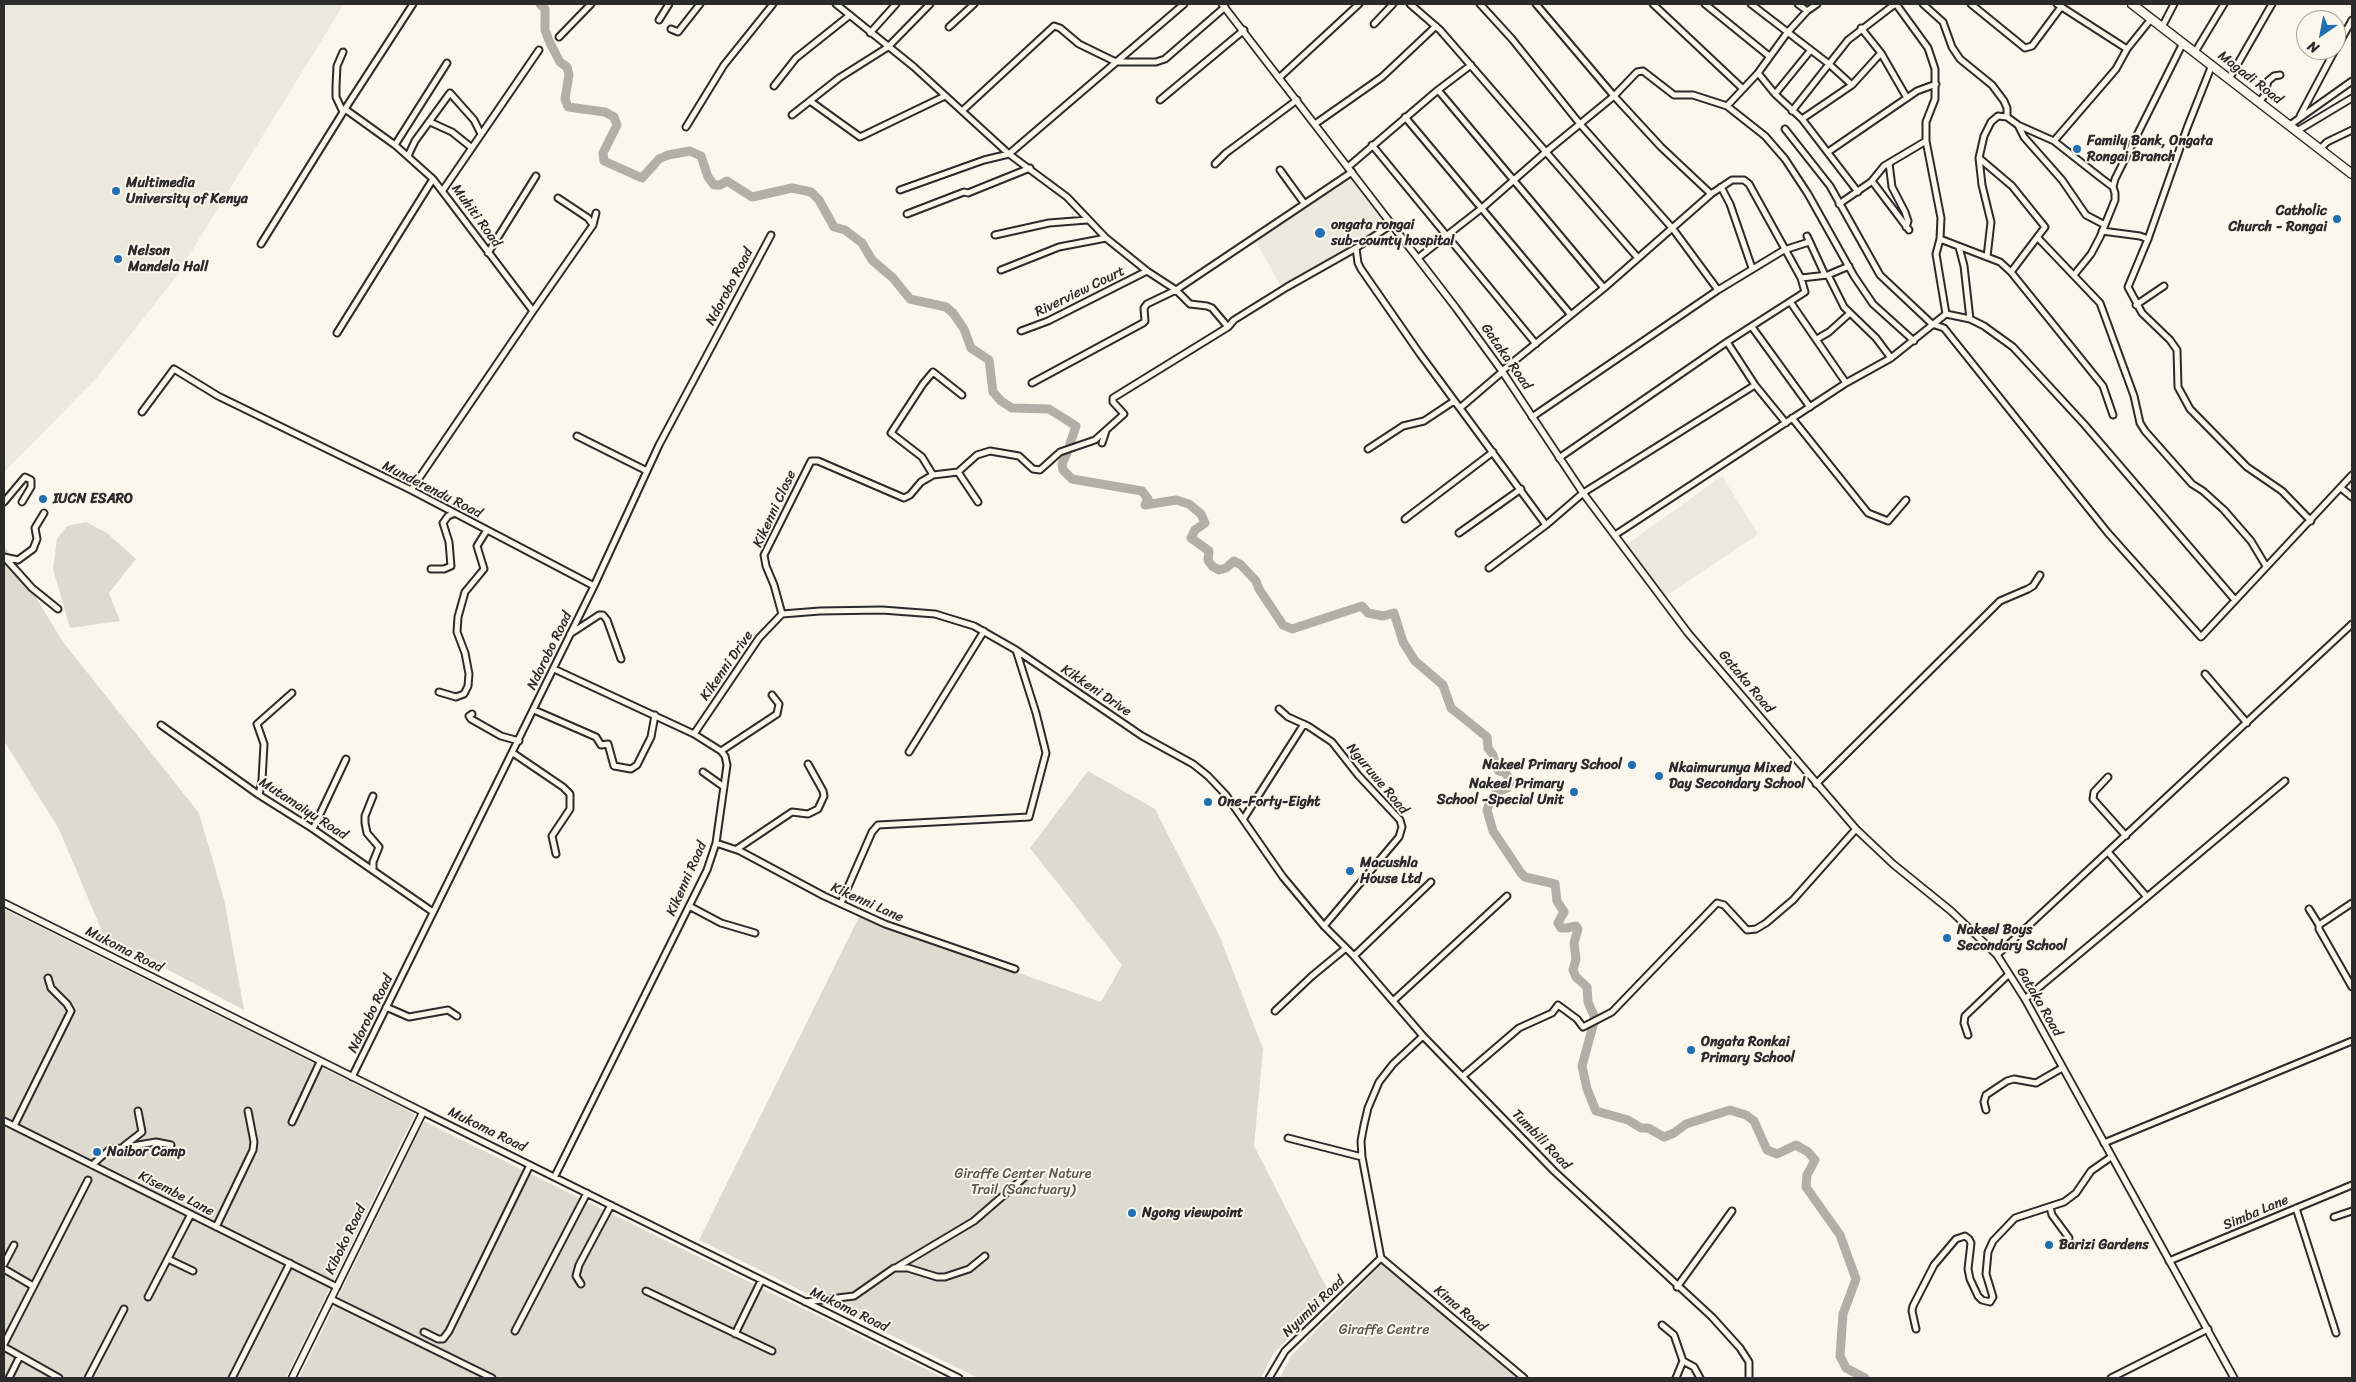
<!DOCTYPE html>
<style>
body{margin:0}
#map{position:relative;width:2356px;height:1382px;overflow:hidden;background:#fbf7ec;font-family:Sriracha,sans-serif}
canvas{display:block}
.frame{position:absolute;inset:0;border:5px solid #2b2b2b;pointer-events:none}
.north{position:absolute;left:2296px;top:10px;width:50px;height:50px;box-sizing:border-box;background:#fbf7ec;border:1px solid #a8a59f;border-radius:50%;rotate:213deg;font-size:14px;font-weight:700;line-height:20px;text-align:center;color:#2b2b2b}
.north::after{content:'';display:block;margin:auto;width:18px;height:22px;background:#1f6fb2;clip-path:polygon(50% 0,100% 100%,50% 72%,0 100%)}
</style>
<div id="map">
<canvas width="2356" height="1382"></canvas>
<div class="frame"></div>
<div class="north">N</div>
</div>
<script>
const g = document.querySelector('canvas').getContext('2d');
g.lineJoin = 'round';
function fillPath(path, color) {
  g.fillStyle = color;
  g.fill(path, 'evenodd');
}
function toPath(rows) {
  const path = new Path2D();
  for (const r of rows) {
    path.moveTo(r[0], r[1]);
    for (let i = 2; i < r.length; i += 2) path.lineTo(r[i], r[i + 1]);
  }
  return path;
}
function strokePath(path, color, width, dash) {
  g.strokeStyle = color;
  g.lineWidth = width;
  g.lineCap = dash ? 'butt' : 'round';
  g.setLineDash(dash || []);
  g.stroke(path);
}
function drawText(font, color, halo, rows, align = 'center') {
  g.font = font + ' Sriracha,sans-serif';
  g.lineWidth = 4;
  g.setLineDash([]);
  g.textBaseline = 'middle';
  g.strokeStyle = halo;
  g.fillStyle = color;
  for (const [text, x, y, turn = 0] of rows) {
    g.save();
    g.translate(x, y);
    g.rotate((+turn || 0) * Math.PI / 180);
    g.textAlign = isNaN(turn) ? turn : align;
    if (halo) g.strokeText(text, 0, 0);
    g.fillText(text, 0, 0);
    g.restore();
  }
}
fillPath(toPath([
 [4,4,344,4,175,278,94,381,4,472],
 [1350,175,1387,226,1282,288,1255,240],
 [1722,476,1758,534,1666,596,1626,545]
]), '#ebe8de');
fillPath(toPath([
 [86,522,107,533,136,559,109,593,120,621,70,628,53,569,57,539,67,526],
 [4,545,63,642,199,813,224,899,244,1010,104,936,59,829,4,741],
 [1088,771,1155,809,1220,937,1263,1049,1254,1146,1331,1296,1273,1354,1261,1378,978,1378,699,1240,859,917,1101,1002,1122,965,1030,848],
 [4,909,415,1114,286,1378,4,1378],
 [424,1121,468,1143,944,1378,299,1378],
 [1382,1264,1517,1378,1280,1378,1291,1356]
]), '#dddad0');
strokePath(toPath([
 [540,4,545,9,545,30,550,43,560,62,567,67,569,75,565,99,568,107,605,112,614,117,617,125,603,153,604,161,642,178,659,159,668,155,690,151,701,156,708,177,714,185,720,185,727,181,752,197,792,188,811,192,819,200,834,227,845,230,862,243,872,260,893,278,910,299,946,307,953,313,964,329,971,348,989,360,993,392,1001,401,1012,408,1049,409,1076,426,1070,444],
 [1067,453,1062,464,1063,470,1072,479,1142,491,1148,499,1145,505,1176,500,1189,504,1201,514,1205,523,1195,530,1191,538,1209,551,1208,560,1212,566,1219,570,1226,568,1234,561,1241,565,1256,581,1259,589,1283,625,1292,629,1362,606,1368,613,1383,616,1394,613,1403,642,1415,661,1443,685,1451,708,1487,737,1488,748,1493,755,1496,767,1499,771,1506,773,1510,781,1507,788,1499,791,1491,799,1487,810,1493,831,1521,873,1525,877,1555,884,1557,901,1564,912,1558,923,1561,928,1567,928,1576,926,1578,929,1574,943,1576,959,1573,970,1576,977,1587,987,1588,1002,1595,1018,1582,1066,1587,1089,1596,1111,1628,1120,1641,1128,1648,1128,1664,1137,1674,1133,1686,1124,1730,1110,1746,1115,1754,1121,1767,1150,1777,1154,1796,1145,1808,1152,1815,1160,1807,1175,1806,1187,1840,1235,1856,1279,1843,1314,1840,1356,1846,1368,1865,1378]
]), '#b1afa7', 9);
const minor = toPath([
 [836,4,914,67,1009,154,1067,197,1106,238,1147,271,1176,290,1190,304,1207,306,1212,308,1228,327],
 [1410,4,1440,30,1638,258],
 [1480,4,1512,39,1580,124,1673,229,1718,290],
 [1536,4,1614,96,1661,147,1711,194],
 [1653,4,1742,88],
 [1705,4,1769,56],
 [1751,4,1829,64,1852,85],
 [1798,4,1807,11],
 [1896,4,1928,48,1935,69,1935,99,1926,122,1926,141,1941,218,1940,239,1936,254,1946,314],
 [1923,4,1943,22,1952,47,1960,59,1992,85,2004,101,2007,108,2007,117],
 [1971,4,2025,48,2032,46,2061,7],
 [2057,4,2127,49],
 [659,20,669,4],
 [1374,24,1393,4],
 [949,27,974,4],
 [2162,27,2174,4],
 [1861,28,1881,53,1907,98],
 [671,29,678,32,700,4],
 [870,33,896,4],
 [559,37,591,4],
 [2336,49,2352,20],
 [2195,52,2224,4],
 [2212,65,2187,128,2148,239,2128,287,2142,313,2170,340,2177,350,2178,387,2190,409,2247,467,2282,491,2311,521],
 [1758,73,1775,94,1802,119,1858,192],
 [1279,78,1359,4],
 [2229,79,2272,4],
 [774,86,796,58,850,15],
 [1438,90,1604,288],
 [1775,94,1810,51],
 [1160,100,1244,30],
 [810,101,860,137,945,96],
 [2259,102,2264,96,2268,81,2274,76,2280,75],
 [1727,106,1758,73,1787,33,1807,11,1817,4],
 [345,109,413,4],
 [962,111,1054,26,1060,28,1079,44,1116,62,1156,62,1165,59,1225,7],
 [1792,111,1848,40,1895,4],
 [343,112,336,97,336,86,337,66,343,52],
 [792,115,839,78,888,47,930,4],
 [2300,116,2335,50],
 [1405,117,1571,315],
 [1802,119,1852,85,1881,53],
 [430,122,452,132,472,148],
 [1315,124,1382,77,1436,26],
 [2018,125,2024,137,2062,180,2086,215,2105,225],
 [2290,125,2352,81],
 [686,127,724,65,773,4],
 [1785,129,1830,186,1880,275,1932,324,1944,328,2108,533,2201,637,2352,475],
 [2297,131,2352,98],
 [2054,141,2116,69,2127,49,2151,19],
 [395,145,447,63],
 [1372,145,1536,344],
 [2320,149,2327,142,2352,130],
 [1828,152,1917,91,1936,84],
 [408,156,415,141,450,93,474,120,481,134],
 [1979,158,2012,186,2045,227,2011,272],
 [1889,163,1892,187,1905,212,1908,221,1906,227],
 [1215,164,1226,153,1297,100],
 [1348,167,1438,90,1471,65],
 [1280,170,1304,203],
 [1872,181,1909,230],
 [1721,187,1730,204,1752,268],
 [2113,187,2115,179,2183,43],
 [443,190,539,50],
 [900,190,984,160,1009,154,1184,4],
 [558,198,588,218,593,225],
 [1839,204,1871,182,1884,166,1926,141],
 [907,214,964,192,968,193,1030,168],
 [2102,231,2140,236,2148,239],
 [995,235,1049,223,1087,220],
 [1807,236,1825,275],
 [2038,238,2100,303,2134,396,2140,423,2145,431,2192,484,2203,491,2224,510,2251,541,2266,566],
 [1940,239,2000,262,2011,272,2103,386,2113,415],
 [261,244,345,109,395,145,433,179,533,311,411,490],
 [1959,247,1964,266,1970,319],
 [1356,248,1358,263,1361,269,1420,354,1546,525],
 [488,253,536,176],
 [1987,257,1991,222,1982,185,1979,158,1984,136,1991,122,1998,116,2007,117,2018,125,2054,141,2101,178,2113,187,2115,193,2115,200,2100,237,2091,254,2074,275],
 [1418,258,1482,208,1547,151,1614,96,1637,72,1643,71,1674,95,1693,95,1727,106,1765,136,1785,159,1808,194,1854,276,1873,304,1914,341],
 [1001,270,1059,247,1106,238],
 [1828,275,1844,307,1876,338,1891,358],
 [1801,278,1828,275,1849,266],
 [1791,303,1846,383],
 [2136,305,2164,286],
 [533,311,593,225,596,213],
 [1752,327,1810,407],
 [1021,331,1048,321,1147,271],
 [337,333,433,179],
 [1817,339,1829,332,1850,313],
 [1727,342,1755,385,1786,423],
 [1502,371,1604,288,1711,194,1732,180,1744,180,1749,184,1801,278,1805,292,1727,342,1559,458],
 [1032,383,1143,323,1145,321,1144,308,1147,304,1176,290,1352,172],
 [1460,408,1502,372],
 [142,412,174,369,218,396,411,490,594,586],
 [1532,417,1718,290,1784,250,1809,242],
 [1792,418,1868,513,1888,521,1906,500],
 [577,436,647,471],
 [1102,443,1106,431],
 [1368,449,1403,426,1424,421,1454,401],
 [958,472,977,455,990,451,1019,456,1033,469,1040,470,1060,452,1095,440,1124,414,1113,402,1113,398,1228,327,1234,320,1287,287,1356,248,1391,225],
 [933,475,922,457,891,433,923,384,933,372,962,395],
 [2341,488,2352,497],
 [4,502,25,477,31,480,31,487,22,502],
 [1405,519,1493,452],
 [1459,533,1521,489],
 [1615,535,1846,383,1891,358,1946,314,1970,319,1984,326,2013,347,2084,424,2235,600],
 [4,557,18,560,33,549,37,539,35,528,44,513],
 [6,559,32,588,58,609],
 [1489,568,1546,525,1583,493,1755,385],
 [431,569,444,569,451,566,449,542,443,523,448,516,455,513],
 [782,614,820,611,882,610,935,614,974,626,1016,650,1142,736,1193,764,1208,776,1226,795,1283,877,1324,926,1354,956,1423,1036,1554,1171,1712,1317,1740,1348,1749,1362,1749,1378],
 [782,614,774,585,766,566,764,555,811,461,818,461,904,498,910,495,921,482,933,475,958,472,978,502],
 [570,634,599,615,603,615,607,620,621,659],
 [554,669,694,734,721,751,725,756,727,765,716,843,707,870,555,1176],
 [2205,674,2247,723],
 [439,692,456,697,464,694,468,686,469,674,465,653,457,632,458,617,465,592,484,569,477,546,487,530],
 [1279,709,1288,717,1308,726,1332,742,1358,775,1400,820,1402,827,1399,837,1324,926],
 [534,710,596,737,601,745,608,744,614,766,631,769,637,765,651,737,655,715],
 [472,714,469,716,471,719,501,736,519,741],
 [161,725,259,795,313,829,433,912],
 [694,734,759,638,782,614],
 [721,751,777,714,779,704,772,695],
 [909,752,984,631],
 [513,753,563,787,570,794,570,809,552,836,556,854],
 [703,772,724,787],
 [2108,777,2094,792,2093,799,2126,836],
 [1816,784,2000,601,2028,589,2033,586,2040,575],
 [259,795,262,780,264,744,257,724,292,693],
 [1244,818,1304,724],
 [313,829,346,759],
 [716,843,740,851,824,896,885,924,1015,969],
 [737,849,792,812,808,814,818,809,824,796,823,791,808,764],
 [373,869,373,862,379,847,367,833,365,823,365,816,373,796],
 [2147,897,2285,781],
 [841,903,872,832,878,825,1029,817,1046,753,1036,713,1016,650],
 [2352,903,2319,925,2319,929,2352,987],
 [689,906,721,923,755,933],
 [2309,909,2319,925],
 [1997,955,2352,624],
 [1354,956,1431,882],
 [2025,999,2147,897,2108,852],
 [1393,1001,1507,896],
 [386,1007,409,1017,448,1010,457,1016],
 [1275,1011,1312,976,1346,948],
 [1968,1035,1964,1023,1965,1016,2009,974],
 [1463,1076,1519,1028,1552,1013,1558,1005,1577,1019,1583,1027,1612,1012,1717,903,1724,905,1747,930,1756,929,1766,923,1793,900,1856,829],
 [352,1077,594,586,659,445,771,235],
 [1986,1110,1984,1102,1986,1095,2007,1081,2014,1079,2036,1083,2062,1068],
 [423,1112,959,1378],
 [4,1121,337,1287],
 [292,1122,320,1062],
 [14,1126,71,1011,67,1004,51,988,48,978],
 [1288,1138,1362,1157],
 [2104,1143,2352,1041],
 [124,1146,142,1132,138,1111],
 [92,1165,109,1150,156,1142,171,1145],
 [2050,1207,2052,1215,2069,1238],
 [2296,1208,2336,1333],
 [2334,1217,2352,1211],
 [216,1227,253,1150,254,1142,248,1111],
 [1381,1258,1362,1157,1361,1141,1364,1125,1368,1108,1379,1082,1393,1064,1423,1036],
 [1381,1258,1524,1378],
 [168,1259,193,1271],
 [2169,1261,2352,1185],
 [4,1264,14,1245],
 [897,1267,974,1221,1027,1175],
 [4,1269,33,1286],
 [581,1284,576,1276,579,1265,611,1205],
 [1677,1287,1732,1211],
 [646,1291,772,1351],
 [148,1297,191,1214],
 [331,1299,492,1378],
 [805,1302,854,1296,894,1268,908,1268,937,1277,945,1277,969,1269,985,1256],
 [1662,1325,1674,1335,1683,1361,1676,1378],
 [1916,1329,1912,1311,1913,1306,1934,1265,1956,1239,1965,1236,1969,1239,1971,1243,1968,1269,1970,1279,1978,1296,1982,1300,1990,1302,1993,1297,1986,1274,1988,1252,1993,1241,2015,1218,2064,1202,2076,1193,2091,1171,2111,1157],
 [515,1331,587,1193],
 [424,1332,438,1339,443,1339,449,1331,530,1165],
 [735,1334,761,1281],
 [4,1344,88,1180],
 [4,1347,59,1378],
 [1683,1361,1694,1367,1700,1378],
 [9,1378,20,1356],
 [88,1378,124,1309],
 [232,1378,290,1263],
 [1269,1378,1285,1351,1381,1258],
 [2111,1378,2208,1329]
]);
const tertiary = toPath([
 [1222,4,1456,308,1502,371,1583,493,1688,633,1856,829,1893,864,1951,911,1997,955,2025,999,2234,1378],
 [4,903,423,1112,292,1378]
]);
const trunk = toPath([
 [2132,4,2352,174]
]);
strokePath(minor, '#2b2b2b', 9);
strokePath(tertiary, '#2b2b2b', 9);
strokePath(trunk, '#2b2b2b', 11);
strokePath(minor, '#fbf7ec', 5);
strokePath(tertiary, '#fbf7ec', 5.5);
strokePath(trunk, '#fbf7ec', 8);
for (const [x, y, r, color] of [
 [2077,149,5,"#1f6fb2"],
 [116,191,5,"#1f6fb2"],
 [2337,219,5,"#1f6fb2"],
 [1320,233,6,"#1f6fb2"],
 [118,259,5,"#1f6fb2"],
 [43,499,5,"#1f6fb2"],
 [1632,765,5,"#1f6fb2"],
 [1659,776,5,"#1f6fb2"],
 [1574,792,5,"#1f6fb2"],
 [1208,802,5,"#1f6fb2"],
 [1350,871,5,"#1f6fb2"],
 [1947,938,5,"#1f6fb2"],
 [1691,1050,5,"#1f6fb2"],
 [97,1152,5,"#1f6fb2"],
 [1132,1213,5,"#1f6fb2"],
 [2049,1245,5,"#1f6fb2"]
]) {
  const dot = new Path2D();
  dot.arc(x, y, r, 0, 2 * Math.PI);
  g.fillStyle = color;
  g.fill(dot);
  strokePath(dot, '#fbf7ec', 2);
}
drawText('14px', '#2b2b2b', '#fbf7ec', [
 ["Magadi Road",2250,78,38],
 ["Muhiti Road",476,216,54],
 ["Ndorobo Road",730,287,-62],
 ["Riverview Court",1080,292,-26],
 ["Gataka Road",1506,357,55],
 ["Munderendu Road",432,490,27],
 ["Kikenni Close",775,509,-65],
 ["Ndorobo Road",550,651,-64],
 ["Kikenni Drive",727,666,-55],
 ["Gataka Road",1746,682,50],
 ["Kikkeni Drive",1096,691,34],
 ["Nguruwe Road",1377,779,50],
 ["Mutamaiyu Road",303,809,33],
 ["Kikenni Road",687,879,-66],
 ["Kikenni Lane",867,903,24],
 ["Mukoma Road",124,950,27],
 ["Gataka Road",2039,1002,60],
 ["Ndorobo Road",371,1014,-64],
 ["Mukoma Road",487,1130,26],
 ["Tumbili Road",1541,1140,46],
 ["Kisembe Lane",176,1194,27],
 ["Simba Lane",2256,1213,-23],
 ["Kiboko Road",346,1240,-64],
 ["Nyumbi Road",1314,1307,-44],
 ["Kima Road",1460,1309,40],
 ["Mukoma Road",849,1310,26]
]);
drawText('bold 14px', '#2b2b2b', '#fbf7ec', [
 ["Family Bank, Ongata",2087,141],
 ["Rongai Branch",2087,157],
 ["Multimedia",126,183],
 ["University of Kenya",126,199],
 ["Catholic",2327,211,"right"],
 ["Church - Rongai",2327,227,"right"],
 ["ongata rongai",1331,225],
 ["sub-county hospital",1331,241],
 ["Nelson",128,251],
 ["Mandela Hall",128,267],
 ["IUCN ESARO",53,499],
 ["Nakeel Primary School",1622,765,"right"],
 ["Nkaimurunya Mixed",1669,768],
 ["Day Secondary School",1669,784],
 ["Nakeel Primary",1564,784,"right"],
 ["School -Special Unit",1564,800,"right"],
 ["One-Forty-Eight",1218,802],
 ["Macushla",1360,863],
 ["House Ltd",1360,879],
 ["Nakeel Boys",1957,930],
 ["Secondary School",1957,946],
 ["Ongata Ronkai",1701,1042],
 ["Primary School",1701,1058],
 ["Naibor Camp",107,1152],
 ["Ngong viewpoint",1142,1213],
 ["Barizi Gardens",2059,1245]
], 'left');
drawText('14px', '#585754', '#fbf7ec', [
 ["Giraffe Center Nature",1023,1174],
 ["Trail (Sanctuary)",1023,1190],
 ["Giraffe Centre",1384,1330]
]);
</script>
